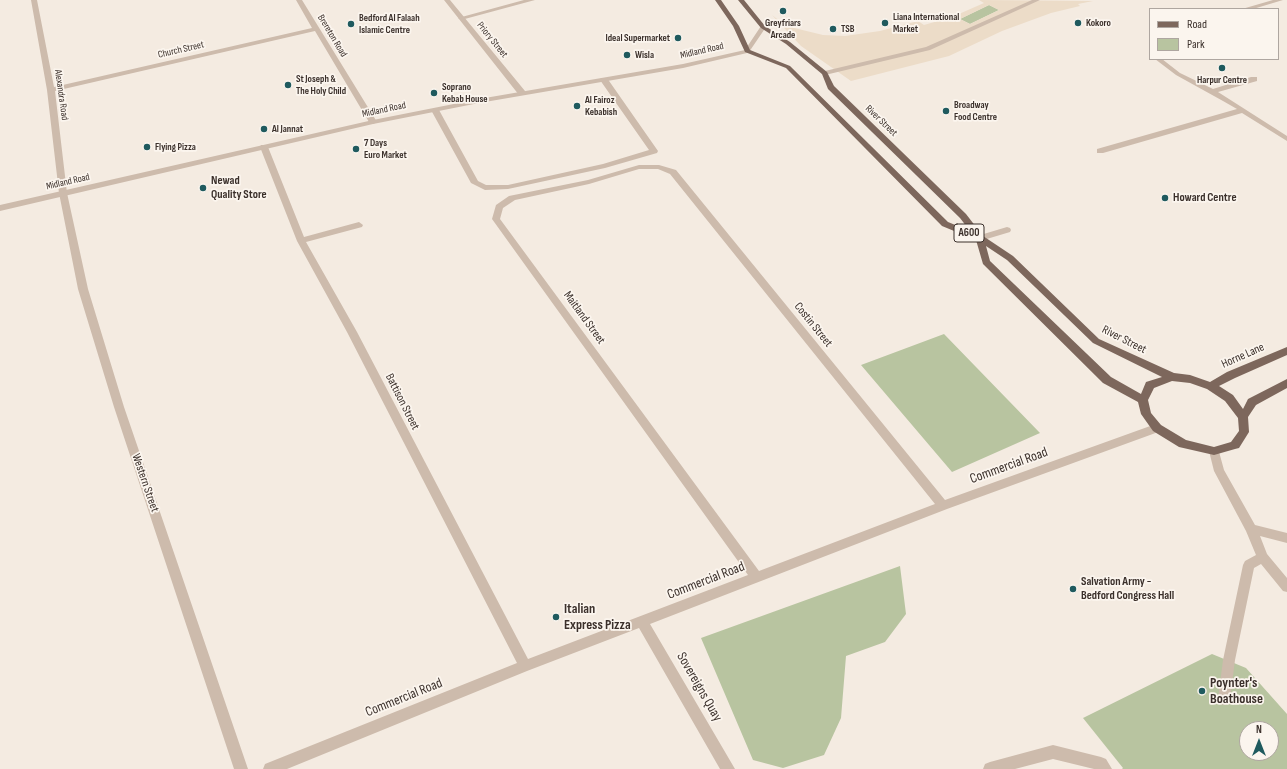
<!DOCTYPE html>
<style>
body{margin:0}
#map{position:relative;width:1287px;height:769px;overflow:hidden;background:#f4ebe1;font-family:"Sofia Sans Condensed",sans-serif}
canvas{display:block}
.legend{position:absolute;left:1149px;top:8px;width:130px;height:52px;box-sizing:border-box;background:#fbf5ee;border:1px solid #aea6a0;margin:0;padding:5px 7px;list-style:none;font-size:12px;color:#3b302b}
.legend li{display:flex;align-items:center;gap:8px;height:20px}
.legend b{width:20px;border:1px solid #aea6a0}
.north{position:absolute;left:1239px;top:721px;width:40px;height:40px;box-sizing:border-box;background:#fbf5ee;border:1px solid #aea6a0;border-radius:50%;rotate:0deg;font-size:11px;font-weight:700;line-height:16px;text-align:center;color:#3b302b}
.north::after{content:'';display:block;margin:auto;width:14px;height:18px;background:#1f5a5e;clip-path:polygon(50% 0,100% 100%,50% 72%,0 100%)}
</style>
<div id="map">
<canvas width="1287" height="769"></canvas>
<ul class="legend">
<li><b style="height:5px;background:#7d675c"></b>Road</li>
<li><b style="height:11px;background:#b8c4a0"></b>Park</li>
</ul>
<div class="north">N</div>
</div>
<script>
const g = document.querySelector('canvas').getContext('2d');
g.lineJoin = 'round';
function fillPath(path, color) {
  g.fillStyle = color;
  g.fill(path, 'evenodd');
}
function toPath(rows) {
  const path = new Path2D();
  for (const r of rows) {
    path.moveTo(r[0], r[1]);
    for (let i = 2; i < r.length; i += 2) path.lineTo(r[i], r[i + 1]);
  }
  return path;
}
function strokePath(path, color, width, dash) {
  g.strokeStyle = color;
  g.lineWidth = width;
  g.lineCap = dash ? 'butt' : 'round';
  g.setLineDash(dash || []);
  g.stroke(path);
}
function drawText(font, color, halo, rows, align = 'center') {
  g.font = font + ' "Sofia Sans Condensed",sans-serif';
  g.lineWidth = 3.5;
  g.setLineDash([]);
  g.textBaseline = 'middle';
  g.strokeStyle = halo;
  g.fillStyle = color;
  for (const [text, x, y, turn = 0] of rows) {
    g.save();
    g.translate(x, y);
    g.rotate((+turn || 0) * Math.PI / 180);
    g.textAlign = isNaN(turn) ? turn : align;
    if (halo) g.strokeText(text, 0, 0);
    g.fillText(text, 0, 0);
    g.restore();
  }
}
fillPath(toPath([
 [989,5,999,10,970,24,960,19],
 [944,334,1040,433,952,472,861,365],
 [900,566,906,614,885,642,846,656,841,718,824,755,783,768,753,760,701,638],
 [1212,654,1246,668,1287,714,1287,769,1122,769,1123,768,1083,718],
 [1247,729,1271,729,1271,753,1247,753]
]), '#b8c4a0');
fillPath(toPath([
 [979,0,1093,1,1078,4,1080,6,1051,13,1002,31,949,56,851,81,801,46,772,15,786,26,823,35,845,36,880,31,918,21,924,25,952,17,984,3],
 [989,5,999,10,970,24,960,19]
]), '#ecdcc8');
fillPath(toPath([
 [524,0,535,0,461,20,458,18,524,0],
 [1273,0,1283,0,1253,9,1242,9,1273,0],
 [1155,59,1162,59,1180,73,1213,89,1251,77,1257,77,1257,81,1218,92,1287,136,1287,141,1242,113,1103,153,1097,153,1097,149,1237,109,1223,101,1176,75,1155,59],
 [1007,227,1010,228,1011,230,1010,232,980,241,976,238,977,236,1007,227],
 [1214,447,1218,448,1224,470,1255,525,1287,533,1287,543,1260,536,1267,554,1287,578,1287,592,1283,591,1261,564,1254,568,1235,660,1230,699,1229,704,1224,705,1219,704,1218,699,1223,660,1243,565,1245,561,1256,555,1246,531,1214,471,1209,451,1210,448,1214,447]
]), '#cdbbac');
fillPath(toPath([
 [1032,0,1040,0,930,50,825,75,821,73,825,71,926,47,1032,0]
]), '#cdbbac');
fillPath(toPath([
 [31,0,37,0,54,87,312,28,296,0,302,0,377,122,373,124,369,122,315,31,55,91,67,193,88,289,124,407,248,769,234,769,114,407,78,289,59,193,47,90,31,0],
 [444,0,450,0,525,91,525,95,519,95,444,0],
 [601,78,607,78,658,151,657,153,605,168,508,189,485,190,471,183,431,110,435,108,439,110,478,181,486,185,508,185,603,164,649,150,600,80,601,78],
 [261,145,264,145,268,147,304,237,359,222,363,225,362,227,306,242,357,332,528,659,748,575,492,219,496,205,509,196,588,180,639,165,659,165,676,170,945,500,1153,425,1157,424,1161,425,1162,428,1161,431,947,509,650,624,735,769,720,769,639,628,527,671,287,769,263,769,265,764,517,663,347,332,297,241,260,147,261,145],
 [639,169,658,169,670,174,935,504,759,571,500,219,503,208,515,200,589,184,639,169],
 [1053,745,1101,757,1106,759,1112,769,1094,769,1053,759,1015,769,983,769,985,764,990,762,1053,745]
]), '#cdbbac');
fillPath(toPath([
 [761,26,766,27,749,52,747,53,683,68,479,103,373,124,0,211,0,205,373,120,479,99,683,64,745,50,761,26]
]), '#cdbbac');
fillPath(toPath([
 [715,0,721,0,739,26,750,50,790,66,948,222,970,231,960,218,828,89,822,74,786,44,761,28,738,0,744,0,765,26,790,42,827,72,834,86,966,214,983,236,1013,256,1099,339,1174,373,1190,375,1210,382,1227,372,1287,347,1287,355,1235,378,1219,386,1233,395,1243,409,1248,399,1287,379,1287,388,1256,405,1248,417,1249,432,1239,448,1235,449,1214,455,1179,447,1153,431,1141,414,1138,402,1103,383,983,264,976,240,942,226,786,68,745,52,733,26,715,0],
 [986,246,1007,260,1093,343,1162,377,1146,382,1141,394,1111,377,990,261,986,246],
 [1172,381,1190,383,1207,389,1225,401,1238,418,1239,431,1231,442,1214,447,1186,440,1161,425,1151,413,1148,400,1154,388,1172,381]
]), '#7d675c');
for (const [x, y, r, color] of [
 [783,11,4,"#1f5a5e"],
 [885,23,4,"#1f5a5e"],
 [1078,23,4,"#1f5a5e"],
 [351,24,4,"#1f5a5e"],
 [833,29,4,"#1f5a5e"],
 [678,38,4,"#1f5a5e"],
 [627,55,4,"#1f5a5e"],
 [1222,68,4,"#1f5a5e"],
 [288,85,4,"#1f5a5e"],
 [434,93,4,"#1f5a5e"],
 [577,106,4,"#1f5a5e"],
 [946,111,4,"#1f5a5e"],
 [264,129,4,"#1f5a5e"],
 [147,147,4,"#1f5a5e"],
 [356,149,4,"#1f5a5e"],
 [203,188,4,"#1f5a5e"],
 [1165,198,4,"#1f5a5e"],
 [1073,589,4,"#1f5a5e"],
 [556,617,4,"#1f5a5e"],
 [1202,691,4,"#1f5a5e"]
]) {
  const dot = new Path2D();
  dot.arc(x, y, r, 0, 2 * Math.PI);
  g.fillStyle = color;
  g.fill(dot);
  strokePath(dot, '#fbf5ee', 1.5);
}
drawText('bold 10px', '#3b302b', '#fbf5ee', [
 ["Liana International",893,17],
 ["Market",893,29],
 ["Bedford Al Falaah",359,18],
 ["Islamic Centre",359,30],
 ["Greyfriars",783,23,"center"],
 ["Arcade",783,35,"center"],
 ["Kokoro",1086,23],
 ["TSB",841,29],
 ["Ideal Supermarket",670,38,"right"],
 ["Wisla",635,55],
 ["St Joseph &",296,79],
 ["The Holy Child",296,91],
 ["Harpur Centre",1222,80,"center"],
 ["Soprano",442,87],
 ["Kebab House",442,99],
 ["Al Fairoz",585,100],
 ["Kebabish",585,112],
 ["Broadway",954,105],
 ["Food Centre",954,117],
 ["Al Jannat",272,129],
 ["7 Days",364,143],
 ["Euro Market",364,155],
 ["Flying Pizza",155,147]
], 'left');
drawText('10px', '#3b302b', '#fbf5ee', [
 ["Brereton Road",332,36,59],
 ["Priory Street",492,40,51],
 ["Church Street",181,50,-13],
 ["Midland Road",702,51,-13],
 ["Alexandra Road",61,95,82],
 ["Midland Road",384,110,-12],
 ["River Street",881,121,44],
 ["Midland Road",68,182,-13]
]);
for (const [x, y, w] of [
 [969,233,30]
]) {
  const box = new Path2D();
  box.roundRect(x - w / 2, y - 9, w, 18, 3);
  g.fillStyle = '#fbf5ee';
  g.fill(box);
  strokePath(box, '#3b302b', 1);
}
drawText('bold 11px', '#3b302b', null, [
 ["A600",969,233]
]);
drawText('bold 12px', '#3b302b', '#fbf5ee', [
 ["Newad",211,181],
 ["Quality Store",211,195],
 ["Howard Centre",1173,198],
 ["Salvation Army -",1081,582],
 ["Bedford Congress Hall",1081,596]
], 'left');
drawText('12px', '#3b302b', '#fbf5ee', [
 ["Maitland Street",584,318,54],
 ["Costin Street",813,325,51],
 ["River Street",1124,340,27],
 ["Horne Lane",1243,356,-24],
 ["Battison Street",402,402,63],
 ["Western Street",145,483,71]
]);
drawText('14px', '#3b302b', '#fbf5ee', [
 ["Commercial Road",1009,466,-20],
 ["Commercial Road",706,581,-21],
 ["Sovereigns Quay",699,687,60],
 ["Commercial Road",404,698,-22]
]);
drawText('bold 14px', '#3b302b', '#fbf5ee', [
 ["Italian",564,609],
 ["Express Pizza",564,625],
 ["Poynter's",1210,683],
 ["Boathouse",1210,699]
], 'left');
</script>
